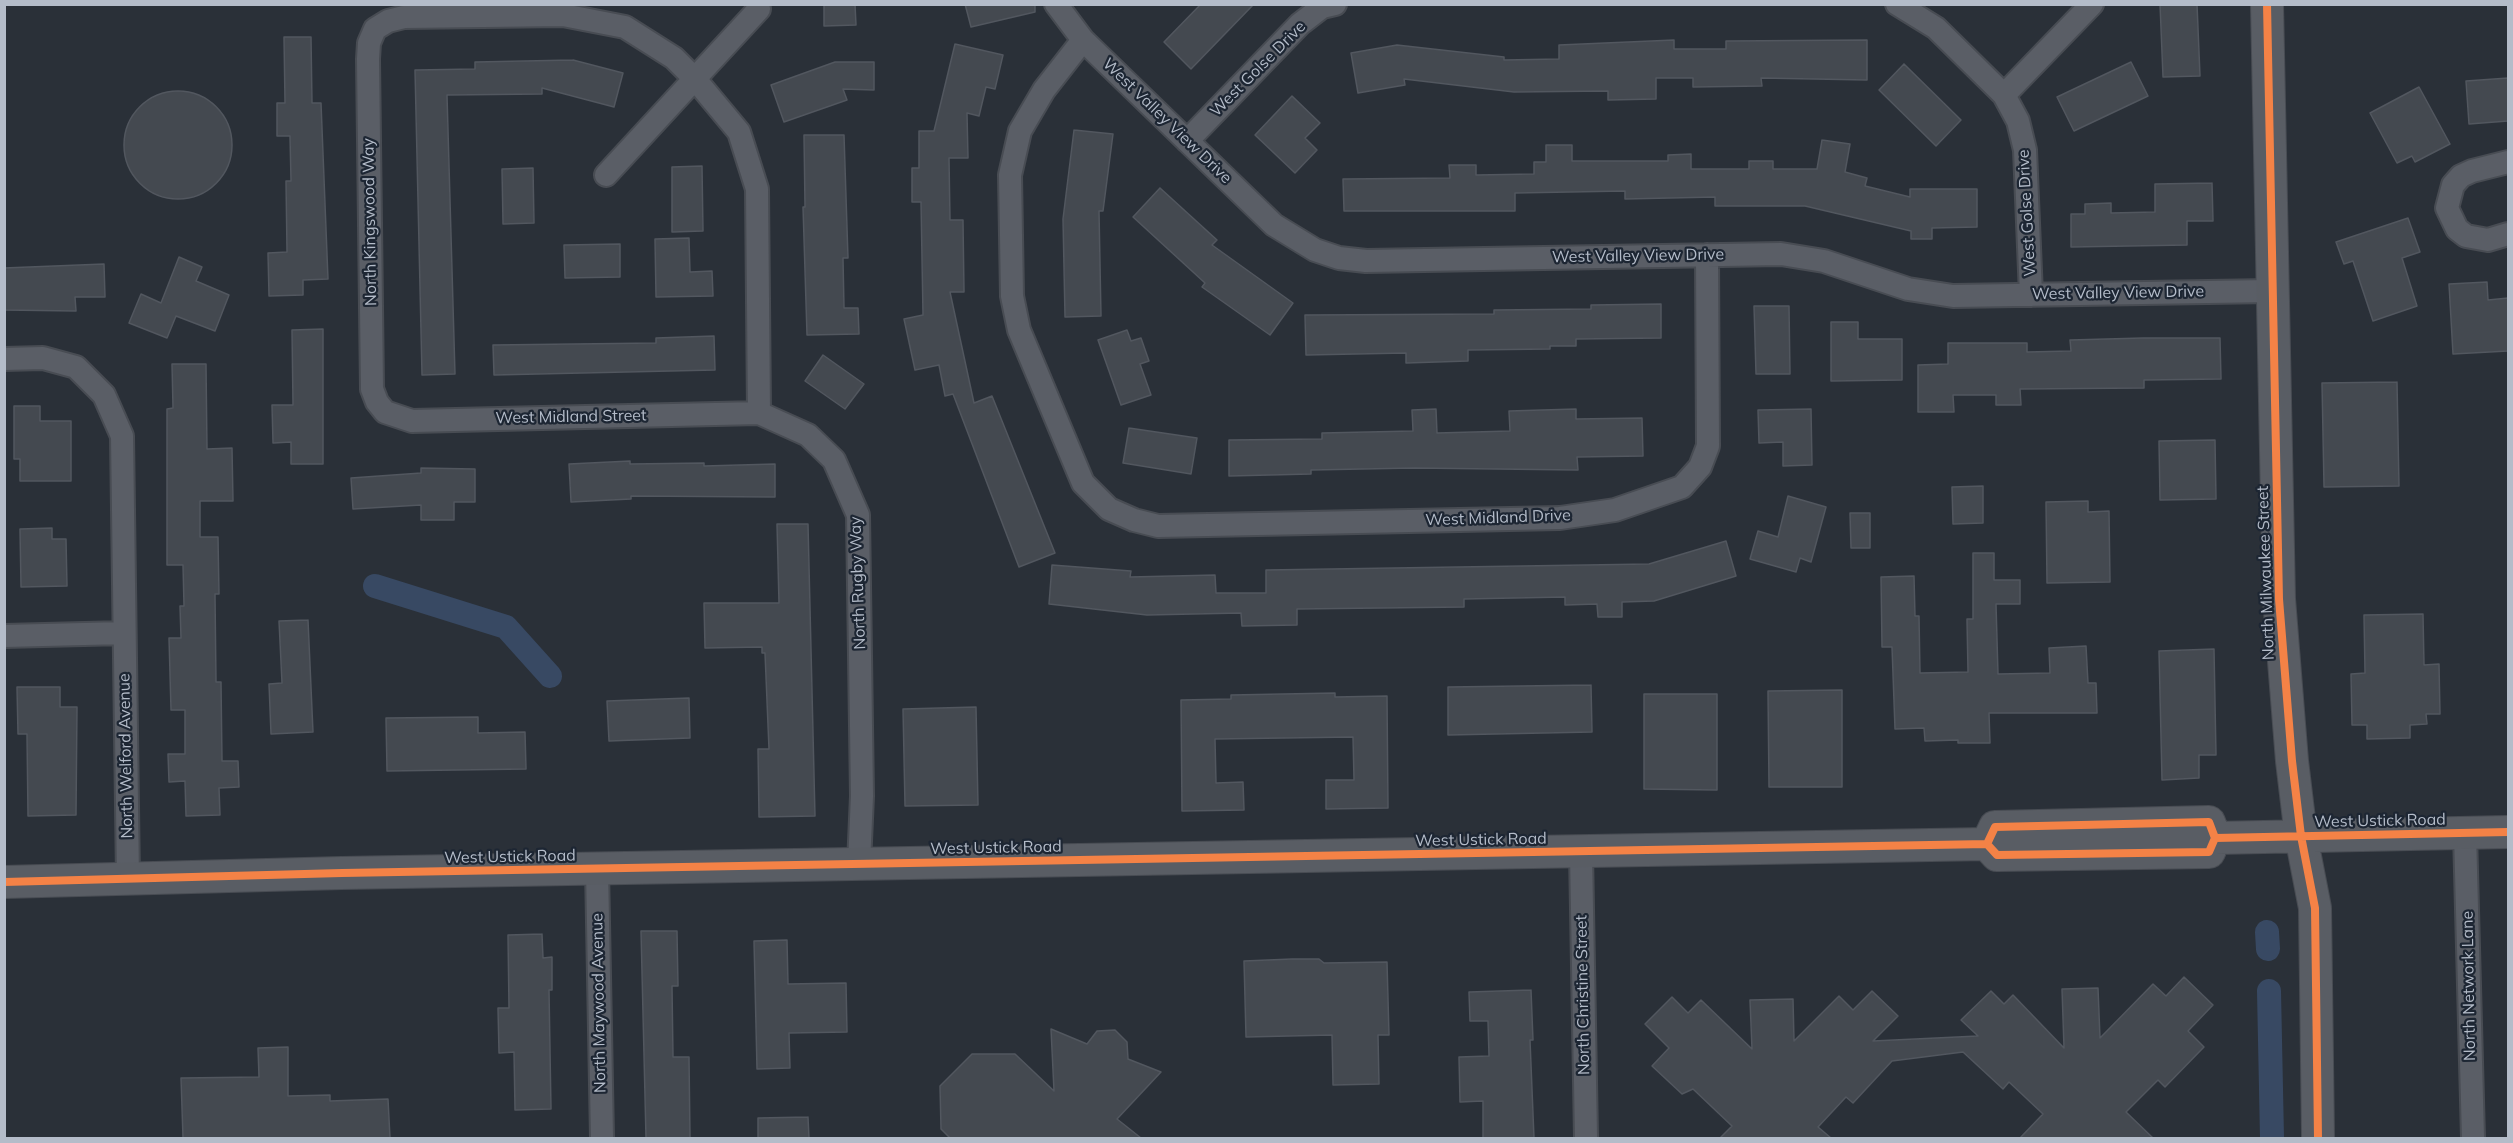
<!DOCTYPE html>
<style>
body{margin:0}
#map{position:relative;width:2513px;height:1143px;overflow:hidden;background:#2a3038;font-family:Mulish,sans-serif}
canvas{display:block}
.frame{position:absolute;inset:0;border:6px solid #b4bcc9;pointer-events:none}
</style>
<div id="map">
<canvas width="2513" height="1143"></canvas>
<div class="frame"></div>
</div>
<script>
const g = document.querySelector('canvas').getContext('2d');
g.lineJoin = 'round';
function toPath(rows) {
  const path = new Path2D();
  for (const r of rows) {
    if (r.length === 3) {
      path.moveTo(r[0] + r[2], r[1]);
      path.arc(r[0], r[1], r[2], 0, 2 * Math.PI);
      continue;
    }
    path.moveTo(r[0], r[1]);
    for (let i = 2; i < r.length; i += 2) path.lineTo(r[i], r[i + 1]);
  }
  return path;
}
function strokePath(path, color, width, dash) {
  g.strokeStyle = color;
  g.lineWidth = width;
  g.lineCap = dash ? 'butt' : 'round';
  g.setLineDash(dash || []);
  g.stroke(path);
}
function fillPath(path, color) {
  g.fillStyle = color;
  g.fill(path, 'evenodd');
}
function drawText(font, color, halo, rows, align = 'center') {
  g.font = font + ' Mulish,sans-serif';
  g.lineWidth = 4.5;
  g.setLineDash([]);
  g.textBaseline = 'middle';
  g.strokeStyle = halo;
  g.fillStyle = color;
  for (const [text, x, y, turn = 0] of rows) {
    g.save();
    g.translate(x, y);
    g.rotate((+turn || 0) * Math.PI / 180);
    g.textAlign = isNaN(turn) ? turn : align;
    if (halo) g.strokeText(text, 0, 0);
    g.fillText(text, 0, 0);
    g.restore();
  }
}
strokePath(toPath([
 [375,586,506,627,550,676],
 [2267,932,2268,949],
 [2269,991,2272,1138]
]), '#384963', 24);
const building = toPath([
 [824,4,855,4,856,25,824,26,824,4],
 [965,4,1035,4,1035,12,971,27,965,4],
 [1201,4,1254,4,1191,69,1164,42,1201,4],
 [2160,4,2197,4,2200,76,2163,77,2160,4],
 [284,37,311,37,312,103,321,103,328,279,303,280,303,295,269,296,268,253,287,252,286,181,291,181,290,136,277,136,277,103,285,103,284,37],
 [1674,40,1674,49,1726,49,1726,41,1867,40,1867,80,1761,78,1762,86,1693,87,1693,78,1656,78,1656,99,1608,100,1608,91,1514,92,1404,79,1405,85,1358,93,1351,53,1397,45,1504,57,1504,60,1559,59,1559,45,1674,40],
 [955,44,1003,55,995,89,986,87,979,116,967,113,968,158,949,158,950,220,963,220,964,292,950,292,974,403,992,396,1055,553,1019,567,953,394,945,396,939,365,915,370,904,319,923,315,921,202,912,202,912,168,919,168,919,131,934,131,955,44],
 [573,60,623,73,614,107,542,88,542,94,447,95,455,374,422,375,415,70,475,69,475,62,573,60],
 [835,62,874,62,874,90,843,89,847,100,784,122,771,85,835,62],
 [2131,62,2148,96,2074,131,2057,97,2131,62],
 [1904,64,1961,120,1936,146,1879,90,1904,64],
 [2508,78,2508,121,2469,124,2466,81,2508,78],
 [2419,87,2450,144,2415,162,2412,156,2397,163,2370,113,2419,87],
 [178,145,54],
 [1292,96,1320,123,1305,138,1317,150,1295,173,1255,135,1292,96],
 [1074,130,1113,134,1103,211,1099,211,1101,316,1065,317,1063,219,1074,130],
 [804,135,844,135,848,258,843,258,844,308,858,308,859,334,807,335,803,207,805,207,804,135],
 [1822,140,1850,144,1845,172,1867,178,1865,186,1910,197,1910,189,1977,189,1977,227,1932,228,1932,239,1911,239,1911,231,1805,206,1715,206,1715,197,1625,199,1625,191,1515,193,1515,211,1344,211,1343,179,1450,178,1449,165,1476,165,1476,175,1534,174,1534,162,1546,162,1546,145,1572,145,1572,161,1668,161,1668,155,1691,154,1691,169,1749,169,1749,161,1773,161,1773,169,1817,169,1822,140],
 [702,166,703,231,672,232,672,167,702,166],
 [533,168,534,223,503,224,502,169,533,168],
 [2212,183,2213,221,2187,221,2187,245,2071,247,2071,214,2085,214,2085,204,2111,203,2111,213,2155,212,2155,184,2212,183],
 [1160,188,1217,240,1212,245,1293,303,1270,335,1202,287,1205,283,1133,217,1160,188],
 [2408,218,2420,252,2402,258,2417,306,2373,321,2353,261,2344,264,2336,242,2408,218],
 [689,238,690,272,712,271,713,296,656,297,655,239,689,238],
 [620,244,620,277,565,278,564,245,620,244],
 [179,257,202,267,196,281,229,295,215,331,176,316,167,338,129,323,141,294,161,303,179,257],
 [104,264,105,297,75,297,76,311,4,310,4,268,104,264],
 [2487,282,2488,300,2508,298,2508,351,2453,354,2449,284,2487,282],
 [1661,304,1661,338,1576,339,1576,346,1550,346,1550,349,1468,350,1468,361,1406,363,1406,353,1306,355,1305,315,1494,314,1494,310,1591,309,1591,305,1661,304],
 [1754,306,1789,306,1790,374,1756,374,1754,306],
 [1831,322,1858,322,1858,339,1902,339,1902,380,1831,381,1831,322],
 [323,329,323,464,291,464,291,442,273,443,272,405,293,405,292,330,323,329],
 [1127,330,1131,341,1141,338,1149,361,1140,364,1151,395,1121,405,1098,340,1127,330],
 [714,336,715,370,494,375,493,345,656,343,656,338,714,336],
 [2143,338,2220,338,2221,379,2144,380,2144,388,2020,389,2021,405,1996,405,1996,395,1953,395,1954,412,1918,412,1918,365,1948,364,1948,343,2027,343,2027,352,2071,351,2070,340,2143,338],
 [823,355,864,384,845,409,805,381,823,355],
 [172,364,206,364,207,449,232,448,233,501,200,501,200,537,218,537,219,594,215,594,216,682,221,682,222,761,238,761,239,787,219,788,220,815,186,816,185,781,169,782,168,754,185,754,185,710,171,710,169,638,181,638,180,606,184,606,183,565,167,565,167,409,173,408,172,364],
 [2397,382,2399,486,2324,487,2322,383,2397,382],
 [14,406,40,406,40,421,71,421,71,481,20,481,20,459,14,459,14,406],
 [1436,409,1437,433,1510,431,1509,411,1576,409,1576,419,1642,418,1643,456,1577,457,1578,470,1414,468,1311,470,1311,474,1229,476,1229,440,1322,439,1322,433,1413,431,1412,410,1436,409],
 [1811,409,1812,465,1783,466,1783,442,1759,443,1758,410,1811,409],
 [1129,428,1197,438,1191,474,1123,463,1129,428],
 [2215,440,2216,499,2160,500,2159,441,2215,440],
 [630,461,630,464,704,463,704,466,775,464,775,497,631,496,631,499,571,502,569,464,630,461],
 [421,468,475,469,475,502,454,502,454,520,421,520,421,505,353,509,351,478,421,473,421,468],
 [1983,486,1983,523,1953,524,1952,487,1983,486],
 [1788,496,1826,507,1811,562,1800,558,1796,572,1750,559,1758,531,1778,537,1788,496],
 [2088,501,2088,512,2109,511,2110,582,2047,583,2046,502,2088,501],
 [1850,513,1870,513,1870,548,1851,548,1850,513],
 [777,524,808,524,815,816,759,817,758,749,769,749,765,653,762,653,762,647,705,648,704,603,779,603,777,524],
 [52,528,52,539,66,539,67,586,21,587,20,529,52,528],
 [1726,541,1736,576,1654,601,1622,602,1622,617,1598,617,1597,604,1565,605,1565,597,1464,599,1464,607,1297,609,1297,625,1242,626,1241,613,1147,615,1049,604,1052,565,1131,571,1130,577,1215,575,1216,593,1266,593,1266,570,1649,564,1726,541],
 [1973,553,1994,553,1994,580,2020,580,2020,604,1996,604,1998,674,2050,673,2049,648,2086,646,2088,683,2096,683,2097,713,1989,713,1990,743,1958,743,1958,740,1925,741,1924,728,1895,729,1892,647,1882,647,1881,577,1914,576,1915,616,1919,616,1920,673,1968,672,1967,619,1973,619,1973,553],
 [2423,614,2424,665,2439,664,2440,714,2426,714,2427,724,2410,725,2410,738,2367,739,2367,725,2352,725,2351,674,2365,673,2364,615,2423,614],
 [308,620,313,732,271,734,269,684,282,683,279,621,308,620],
 [2214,649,2216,755,2199,755,2199,778,2162,780,2159,651,2214,649],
 [1591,685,1592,732,1448,735,1448,687,1591,685],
 [17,687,60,687,60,707,77,707,76,815,28,816,27,734,18,734,17,687],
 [1842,690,1842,787,1769,787,1768,691,1842,690],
 [1335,693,1335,697,1387,696,1388,808,1326,809,1326,780,1354,780,1353,737,1215,739,1216,783,1243,782,1244,810,1182,811,1181,700,1231,699,1231,695,1335,693],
 [1644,694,1717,694,1717,790,1644,789,1644,694],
 [689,698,690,738,609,741,607,701,689,698],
 [976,707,978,805,905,806,903,709,976,707],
 [478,717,478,733,525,732,526,769,387,771,386,718,478,717],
 [641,931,677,931,678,986,672,986,673,1057,689,1057,690,1138,646,1138,641,931],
 [542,934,543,958,552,957,552,990,549,990,551,1109,515,1110,514,1052,499,1053,498,1008,509,1008,508,935,542,934],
 [787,940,788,984,846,983,847,1032,789,1033,790,1068,757,1069,754,941,787,940],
 [1292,959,1319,959,1324,963,1387,962,1389,1035,1378,1035,1379,1084,1333,1085,1332,1035,1246,1037,1244,961,1292,959],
 [2184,977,2213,1005,2188,1031,2204,1047,2165,1087,2158,1080,2126,1112,2153,1138,2020,1138,2043,1114,2009,1082,2003,1089,1963,1052,1892,1061,1853,1103,1846,1097,1818,1127,1831,1138,1720,1138,1732,1126,1693,1089,1682,1094,1652,1066,1669,1048,1645,1024,1672,997,1688,1013,1701,1000,1752,1049,1750,1000,1793,999,1794,1041,1839,996,1853,1010,1872,991,1898,1016,1873,1041,1978,1036,1961,1020,1991,991,2004,1004,2013,995,2064,1048,2062,989,2098,988,2100,1038,2153,984,2166,996,2184,977],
 [1531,990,1533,1040,1530,1040,1534,1138,1483,1138,1483,1101,1460,1102,1459,1057,1489,1056,1488,1021,1470,1021,1469,992,1531,990],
 [1051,1029,1087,1044,1097,1031,1115,1030,1127,1042,1128,1059,1161,1072,1117,1119,1141,1138,950,1138,941,1129,940,1086,972,1054,1015,1054,1054,1091,1051,1029],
 [288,1047,288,1096,330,1095,330,1101,388,1099,390,1138,183,1138,181,1078,259,1077,258,1048,288,1047],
 [808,1117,809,1138,758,1138,758,1118,808,1117]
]);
fillPath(building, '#444950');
strokePath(building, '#52575f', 1.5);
const street = toPath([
 [1056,4,1083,40,1044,90,1020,131,1010,175,1012,296,1019,330,1083,483,1109,509,1134,520,1158,526,1560,518,1615,510,1682,487,1700,467,1708,446,1707,255],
 [1897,4,1936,28,2004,95,2018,121,2025,150,2031,295],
 [1083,40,1274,225,1315,250,1339,258,1366,261,1781,254,1824,261,1908,289,1953,296,2271,291],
 [2004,95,2092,4],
 [1187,141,1300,24,1322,7,1335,4],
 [2508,162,2472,171,2461,176,2453,185,2447,208,2457,229,2466,236,2488,240,2508,234],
 [606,175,759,9],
 [4,359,43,358,76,367,104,395,122,436,128,879],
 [759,413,412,421,385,412,377,402,372,389,368,59,369,43,375,29,388,21,404,17,563,15,625,27,674,58,695,79,739,132,757,189,759,413,808,435,834,460,858,515,862,796,859,864],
 [4,636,124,633],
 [2465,833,2473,1138],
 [1581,852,1586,1138],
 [597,868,602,1138]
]);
const secondary = toPath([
 [2267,4,2279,599,2292,761,2301,836,2315,908,2318,1138],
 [2215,838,2508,832],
 [4,882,342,873,1987,844,1997,855,2209,852,2215,838,2209,822,1995,827,1987,844]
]);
strokePath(street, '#484c53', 26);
strokePath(secondary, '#484c53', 34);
strokePath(street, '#5a5e66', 22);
strokePath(secondary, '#595d64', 32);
strokePath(toPath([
 [2267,4,2279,599,2292,761,2301,836,2315,908,2318,1138],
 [2215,838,2508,832],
 [4,882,342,873,1987,844,1997,855,2209,852,2215,838,2209,822,1995,827,1987,844]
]), '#f48246', 8);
drawText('16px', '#b4bcc9', '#1d2633', [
 ["West Golse Drive",1258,69,-45],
 ["West Valley View Drive",1167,121,44],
 ["West Golse Drive",2027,213,-93],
 ["North Kingswood Way",370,222,-91],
 ["West Valley View Drive",1638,256,-1],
 ["West Valley View Drive",2118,293,-1],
 ["West Midland Street",571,417,-1],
 ["West Midland Drive",1498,518,-2],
 ["North Milwaukee Street",2266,573,-92],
 ["North Rugby Way",858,583,-92],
 ["North Welford Avenue",126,756,-91],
 ["West Ustick Road",2380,821,-1],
 ["West Ustick Road",1481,840,-1],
 ["West Ustick Road",996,848,-1],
 ["West Ustick Road",510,857,-1],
 ["North Network Lane",2469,986,-91],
 ["North Christine Street",1583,995,-91],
 ["North Maywood Avenue",599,1003,-91]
]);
</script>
